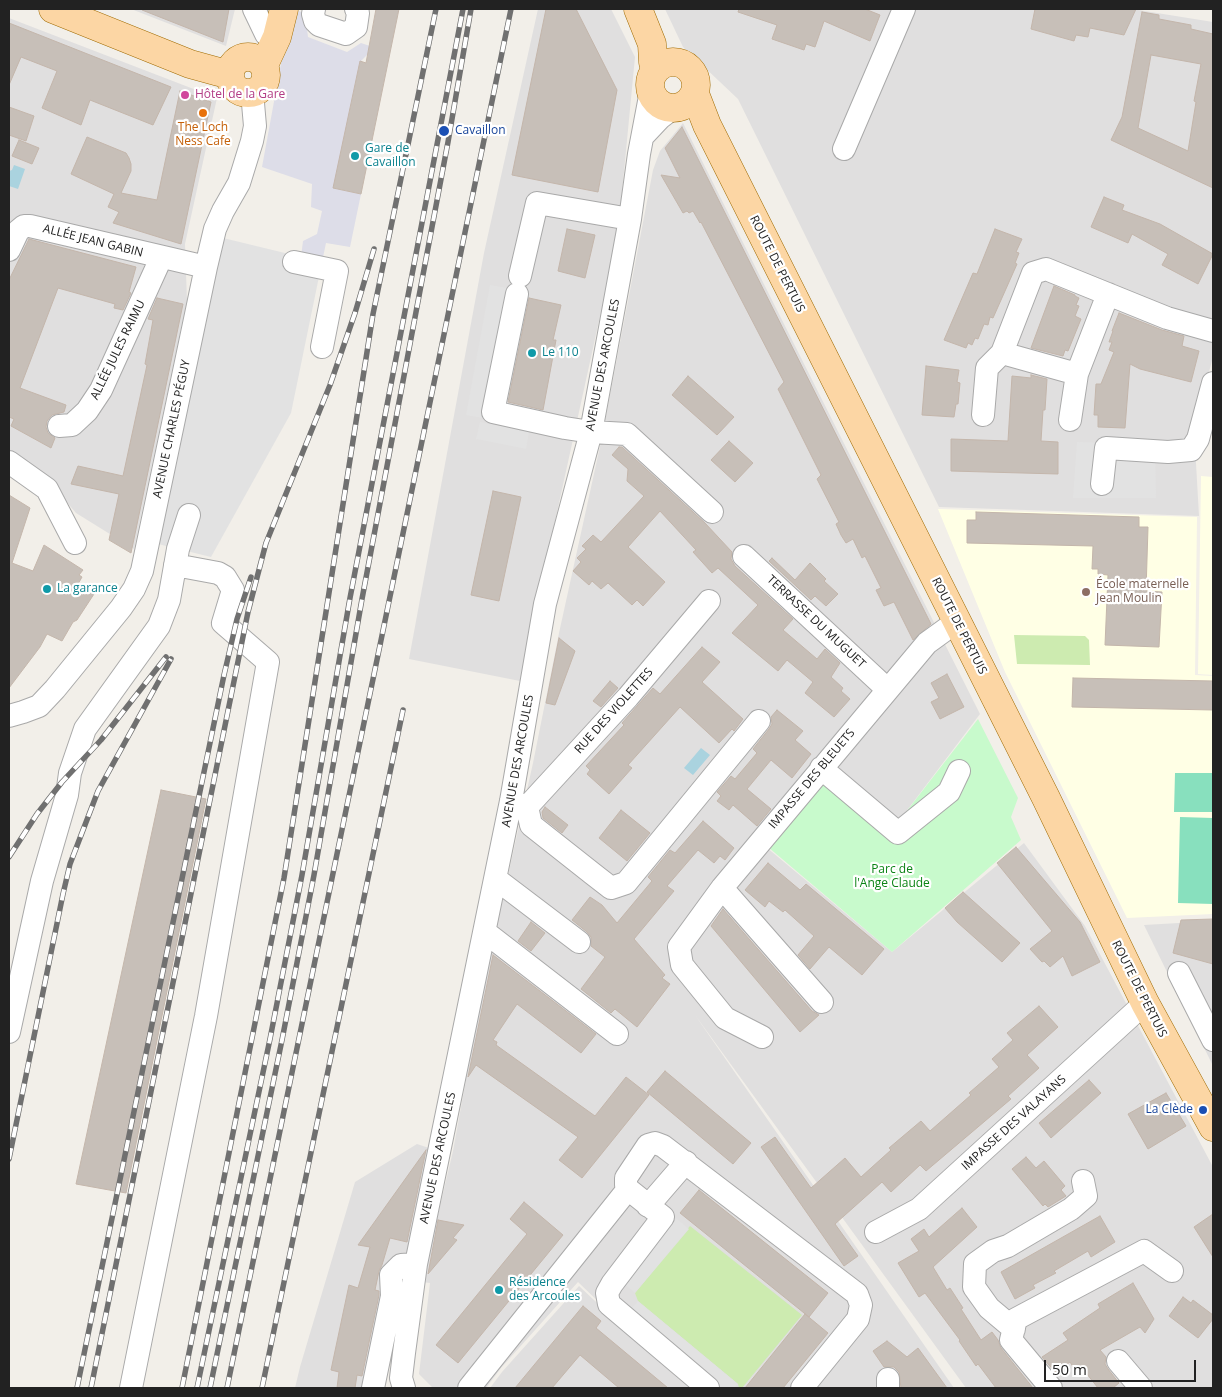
<!DOCTYPE html>
<meta charset="utf-8">
<style>
body{margin:0}
#map{position:relative;width:1222px;height:1397px;overflow:hidden;background:#f2efe9;font-family:"Open Sans",sans-serif}
canvas{display:block}
.frame{position:absolute;inset:0;border:10px solid #222;pointer-events:none}
.scale{position:absolute;left:1044px;top:1360px;width:152px;height:22px;box-sizing:border-box;border:2px solid #222;border-top:0;padding-left:6px;font-size:15px;line-height:18px;white-space:nowrap;color:#222;-webkit-text-stroke:4px #fff;paint-order:stroke}
</style>
<div id="map">
<canvas width="1222" height="1397"></canvas>
<div class="frame"></div>
<div class="scale">50 m</div>
</div>
<script>
const g = document.querySelector('canvas').getContext('2d');
g.lineJoin = 'round';
function fillPath(path, color) {
  g.fillStyle = color;
  g.fill(path, 'evenodd');
}
function toPath(rows) {
  const path = new Path2D();
  for (const r of rows) {
    if (r.length === 3) {
      path.moveTo(r[0] + r[2], r[1]);
      path.arc(r[0], r[1], r[2], 0, 2 * Math.PI);
      continue;
    }
    path.moveTo(r[0], r[1]);
    for (let i = 2; i < r.length; i += 2) path.lineTo(r[i], r[i + 1]);
  }
  return path;
}
function strokePath(path, color, width, dash) {
  g.strokeStyle = color;
  g.lineWidth = width;
  g.lineCap = dash ? 'butt' : 'round';
  g.setLineDash(dash || []);
  g.stroke(path);
}
function drawText(font, color, halo, rows, align = 'center') {
  g.font = font + ' "Open Sans",sans-serif';
  g.lineWidth = 4.5;
  g.setLineDash([]);
  g.textBaseline = 'middle';
  g.strokeStyle = halo;
  g.fillStyle = color;
  for (const [text, x, y, turn = 0] of rows) {
    g.save();
    g.translate(x, y);
    g.rotate((+turn || 0) * Math.PI / 180);
    g.textAlign = isNaN(turn) ? turn : align;
    if (halo) g.strokeText(text, 0, 0);
    g.fillText(text, 0, 0);
    g.restore();
  }
}
fillPath(toPath([
 [131,9,235,9,226,46],
 [538,9,611,9,635,57,618,234,520,681,409,659,484,253],
 [665,9,1132,9,1213,22,1213,357,1194,428,1199,516,939,507,738,99,683,47],
 [9,18,217,98,185,244,187,301,134,549,76,513,47,479,9,453],
 [683,123,980,714,899,821,766,847,892,952,1024,843,1085,926,1213,1167,1213,1388,966,1388,695,1015,954,1388,490,1388,502,1372,579,1286,686,1386,578,1282,501,1368,486,1388,433,1388,419,1374,430,1283,422,1282,453,1151,482,992,533,763,559,633,601,442,653,170,660,151],
 [1213,921,1213,1066,1144,925],
 [417,1144,429,1148,381,1388,295,1388,300,1367,355,1182]
]), '#e0dfdf');
fillPath(toPath([
 [1201,476,1213,477,1213,675,1198,674],
 [938,509,1197,517,1195,675,1213,676,1213,914,1127,918,1005,672]
]), '#ffffe5');
fillPath(toPath([
 [1014,635,1085,636,1089,640,1090,665,1017,664],
 [690,1226,802,1315,742,1388,739,1388,738,1384,638,1301,635,1293]
]), '#cdebb0');
fillPath(toPath([
 [978,719,1018,798,1011,817,1021,840,892,952,768,847,835,766,899,821]
]), '#c8facc');
fillPath(toPath([
 [1175,773,1213,773,1213,812,1174,812],
 [1180,817,1213,818,1213,904,1178,903]
]), '#88e0be');
fillPath(toPath([
 [219,237,322,262,291,413,211,557,158,544],
 [490,285,507,288,483,418,466,415],
 [480,422,529,432,526,449,476,439],
 [1077,442,1155,444,1156,498,1073,498],
 [676,1218,689,1229,635,1293,623,1283],
 [638,1301,738,1384,734,1388,715,1388,627,1313]
]), '#e2e2e2');
fillPath(toPath([
 [291,9,305,13,308,37,347,52,361,43,370,46,368,54,360,62,334,188,361,194,350,247,326,243,322,262,301,257,303,241,317,234,322,211,311,207,312,184,262,167]
]), '#dddde8');
fillPath(toPath([
 [14,165,25,169,18,189,9,186,9,171,12,170],
 [701,748,710,755,693,775,684,768]
]), '#aad3df');
const building = toPath([
 [142,9,229,9,223,42,142,10,142,9],
 [376,9,399,9,361,194,333,188,360,61,366,63,376,9],
 [546,9,576,9,617,90,598,192,512,175,546,9],
 [739,9,865,9,880,15,870,41,824,21,815,47,806,44,804,50,772,39,777,25,738,12,739,9],
 [1035,9,1136,9,1124,35,1090,28,1088,37,1076,35,1074,41,1031,29,1035,9],
 [1142,12,1159,15,1159,19,1191,25,1191,29,1213,34,1213,188,1111,140,1122,117,1142,12],
 [1151,55,1201,64,1194,101,1196,102,1188,151,1138,128,1151,55],
 [9,23,171,87,153,125,90,100,81,125,42,108,57,71,21,57,9,85,9,23],
 [180,91,211,102,181,244,113,223,119,212,108,207,114,194,71,174,87,137,126,153,129,158,131,164,131,171,121,193,157,200,180,91],
 [9,107,34,116,26,141,9,135,9,107],
 [682,127,931,624,913,640,894,602,884,606,876,590,881,588,865,556,862,558,853,539,846,543,841,535,836,524,839,522,817,479,821,475,778,389,784,382,701,222,700,223,693,211,689,213,687,211,683,213,661,175,680,178,665,148,682,127],
 [19,140,39,148,32,164,12,156,19,140],
 [1104,197,1124,205,1122,210,1160,224,1213,254,1198,284,1162,265,1168,254,1132,234,1128,243,1091,227,1104,197],
 [567,229,595,235,585,278,558,271,567,229],
 [995,229,1022,239,1016,252,1019,253,1015,263,1017,264,993,318,990,317,988,325,984,324,978,339,975,338,972,345,968,343,966,348,944,340,973,273,977,274,995,229],
 [29,239,136,267,129,292,131,293,123,310,114,308,115,304,58,288,20,388,66,405,64,412,52,415,47,421,46,427,48,433,55,438,51,448,11,426,14,419,9,417,9,280,29,239],
 [1054,286,1075,295,1075,296,1079,298,1076,305,1079,306,1075,316,1081,319,1068,351,1065,350,1063,356,1031,348,1054,286],
 [157,298,183,304,131,553,109,540,119,494,71,484,78,466,123,476,147,365,145,364,153,320,148,319,157,298],
 [529,298,561,305,553,340,556,340,543,410,508,402,529,298],
 [1119,313,1162,330,1184,336,1182,346,1199,351,1191,382,1140,369,1130,364,1125,428,1098,427,1098,415,1094,415,1096,384,1101,384,1114,352,1109,350,1112,342,1109,342,1113,331,1112,331,1119,313],
 [926,366,959,370,957,382,960,383,958,404,956,404,954,417,922,415,926,366],
 [1031,375,1047,379,1045,410,1043,410,1041,441,1058,442,1058,474,951,471,951,439,1008,441,1012,376,1031,378,1031,375],
 [688,376,734,417,717,435,672,395,688,376],
 [729,441,753,463,735,482,711,460,729,441],
 [619,447,622,447,705,523,732,552,731,559,735,566,793,619,783,630,817,659,825,649,840,663,831,677,843,688,841,691,850,699,834,717,805,693,813,682,787,660,778,671,732,633,758,605,718,568,712,573,693,552,696,550,660,511,628,547,665,582,643,606,637,600,632,605,608,583,601,589,592,581,589,585,573,571,581,562,577,558,586,549,582,546,593,535,601,542,644,496,627,481,628,469,612,455,619,447],
 [493,491,521,497,499,601,471,595,493,491],
 [9,495,30,508,12,563,33,571,44,545,83,570,79,575,82,577,78,584,94,594,77,620,73,622,62,641,47,634,40,647,9,688,9,495],
 [976,512,1139,517,1139,527,1148,527,1146,591,1162,592,1159,647,1105,645,1108,575,1098,574,1098,569,1092,569,1093,546,967,543,967,520,976,520,976,512],
 [772,558,795,580,810,563,826,579,824,581,838,594,826,606,815,596,811,600,769,561,772,558],
 [559,638,575,651,555,705,546,703,559,638],
 [702,647,720,662,702,682,743,719,734,731,732,729,719,743,680,707,628,765,632,768,609,794,587,774,590,770,586,766,624,725,622,723,653,688,660,694,702,647],
 [947,674,964,707,940,719,931,702,939,698,931,683,947,674],
 [1073,678,1213,681,1213,710,1072,707,1073,678],
 [610,681,618,688,601,707,593,701,610,681],
 [777,710,803,731,795,740,811,754,792,778,771,760,747,789,771,809,757,826,733,805,729,810,717,801,721,796,717,792,731,776,735,779,757,753,753,749,769,729,772,724,771,717,777,710],
 [161,790,206,799,126,1193,76,1184,161,790],
 [545,807,568,825,562,833,543,818,542,812,545,807],
 [621,810,650,833,627,861,599,838,621,810],
 [703,821,734,848,725,860,720,856,714,863,698,850,667,886,674,891,634,939,665,975,662,978,670,984,637,1027,615,1009,611,1013,581,989,605,957,591,946,591,937,587,932,572,920,590,897,602,905,617,923,652,881,648,877,670,850,675,853,703,821],
 [1016,847,1080,922,1100,962,1072,976,1063,956,1050,967,1044,961,1042,962,1030,949,1052,931,997,863,1016,847],
 [768,863,800,890,806,884,884,949,862,975,829,947,810,969,798,955,814,936,785,910,783,912,769,901,765,907,745,890,768,863],
 [963,892,1020,943,1002,962,957,922,945,908,963,892],
 [723,909,812,1011,819,1015,800,1032,711,926,723,909],
 [1213,919,1213,964,1173,953,1181,920,1213,919],
 [531,922,545,933,531,951,518,941,531,922],
 [493,955,596,1034,581,1053,517,1004,493,1040,497,1042,496,1045,595,1116,626,1077,649,1095,582,1178,559,1160,578,1137,476,1065,468,1077,493,955],
 [1039,1006,1058,1027,1027,1055,1039,1068,1008,1096,1011,1099,926,1171,920,1165,891,1192,882,1182,835,1224,858,1256,844,1266,761,1147,775,1137,811,1188,845,1158,861,1177,891,1150,889,1148,921,1121,930,1131,971,1095,969,1093,999,1067,992,1059,1013,1040,1007,1033,1039,1006],
 [665,1071,751,1143,733,1164,647,1092,665,1071],
 [1089,1080,1101,1093,1051,1138,1039,1123,1089,1080],
 [1166,1093,1186,1126,1148,1149,1128,1114,1166,1093],
 [426,1150,407,1242,390,1238,382,1265,379,1271,375,1290,379,1291,379,1295,362,1376,357,1375,355,1388,337,1388,339,1372,331,1370,349,1285,358,1288,370,1247,358,1245,426,1150],
 [1026,1157,1036,1168,1044,1161,1065,1186,1061,1190,1066,1196,1048,1207,1045,1204,1043,1206,1012,1169,1026,1157],
 [699,1190,828,1293,809,1317,680,1213,699,1190],
 [524,1202,563,1235,458,1363,436,1345,527,1234,510,1219,524,1202],
 [962,1208,977,1227,933,1267,947,1290,950,1288,963,1308,961,1309,981,1340,992,1332,998,1340,1001,1348,1033,1388,996,1388,978,1364,976,1366,959,1341,960,1340,925,1293,919,1297,898,1263,919,1251,911,1239,924,1229,929,1237,962,1208],
 [1213,1214,1213,1257,1194,1227,1213,1214],
 [1100,1216,1115,1242,1091,1257,1088,1251,1054,1271,1056,1273,1033,1285,1035,1288,1015,1299,1001,1272,1100,1216],
 [438,1220,464,1225,453,1238,457,1240,428,1274,438,1220],
 [1133,1283,1154,1319,1145,1333,1140,1327,1100,1350,1106,1357,1105,1364,1108,1369,1119,1383,1113,1388,1098,1388,1083,1369,1077,1373,1070,1362,1055,1372,1042,1357,1068,1340,1063,1333,1100,1308,1098,1304,1133,1283],
 [1183,1297,1191,1303,1193,1300,1213,1315,1213,1319,1198,1338,1169,1316,1183,1297],
 [583,1306,601,1321,596,1328,668,1388,619,1388,580,1355,552,1388,515,1388,583,1306],
 [805,1314,828,1333,783,1388,745,1388,805,1314],
 [887,1341,907,1357,918,1348,947,1388,901,1388,899,1372,894,1367,884,1367,873,1351,887,1341]
]);
fillPath(building, '#c7bfb8');
strokePath(building, '#c4b6ab', 1);
const minor = toPath([
 [254,9,266,34],
 [314,9,313,14,315,21,319,25,346,34,356,27,358,13,356,9],
 [644,135,660,118,673,108],
 [844,149,904,9],
 [9,250,18,231,24,226,30,226,206,267],
 [294,262,337,271,322,347],
 [520,276,537,203,630,219],
 [517,294,493,412,565,428,591,432,627,434,712,512],
 [1077,374,1002,353,1033,273,1046,269,1167,318,1213,331],
 [983,415,987,368,1002,353],
 [1070,420,1077,374,1108,294],
 [59,426,72,425,87,411,101,390,161,258],
 [9,462,47,489,75,543],
 [1102,484,1106,448,1168,452,1191,450,1198,439,1213,383],
 [744,556,887,689],
 [9,716,23,712,39,706,55,689,121,608,134,589,142,571,206,267,215,229,223,211,239,183,252,141,255,126,252,92],
 [821,768,898,833,949,792,959,771],
 [514,802,527,807,628,697,709,601],
 [527,807,531,825,593,874,611,888,626,883,759,721],
 [496,879,579,942],
 [722,888,822,1002],
 [485,932,617,1034],
 [1179,973,1213,1040],
 [9,1032,42,881,67,795,70,773,85,729,159,626,169,600,178,549,189,515],
 [762,1037,725,1018,682,965,679,947,722,888,927,643,956,622],
 [648,1206,686,1162],
 [876,1232,919,1209,1145,1003],
 [1014,1329,989,1308,974,1287,975,1264,993,1251,1008,1246,1071,1209,1086,1196,1083,1181],
 [1118,1361,1141,1388],
 [131,1388,206,1016,268,662,223,623,233,590,225,577,218,573,175,565],
 [373,1388,392,1296,391,1275,401,1265,416,1264],
 [404,1388,401,1378,404,1353,416,1264,511,801,545,604,591,432,630,219,639,154,651,91],
 [469,1388,628,1189],
 [708,1388,609,1304,607,1293,612,1284,663,1217,628,1189,626,1185,626,1178,648,1145,655,1143,663,1146,857,1294,861,1305,858,1319,802,1388],
 [888,1388,888,1379],
 [1051,1388,1011,1340,1016,1319,1144,1251,1172,1271]
]);
const major = toPath([
 [53,9,190,64,219,72,230,73],
 [638,9,652,44,653,62,655,70],
 [248,75,18],
 [673,85,23],
 [264,65,277,37,284,9],
 [695,94,707,125,1046,798,1145,1003,1213,1127]
]);
strokePath(minor, '#a9a9a9', 24);
strokePath(major, '#a06b00', 29);
strokePath(minor, '#fff', 22);
strokePath(major, '#fcd6a4', 28);
const rail = toPath([
 [9,857,37,814,62,782,101,740,166,657],
 [9,1159,63,894,70,864,98,791,171,659],
 [77,1388,224,675,237,619,251,577],
 [91,1388,248,612,266,543,330,385,355,313,374,249],
 [182,1388,284,878,373,314,436,9],
 [197,1388,270,1039,302,875,350,598,463,9],
 [210,1388,282,1040,314,875,362,599,448,142,471,9],
 [227,1388,511,9],
 [262,1388,403,710]
]);
strokePath(rail, '#707070', 5.5);
strokePath(rail, '#fff', 4, [11]);
for (const [x, y, r, color] of [
 [185,95,5,"#d1479c"],
 [203,113,5,"#e8710a"],
 [444,131,6,"#1a4fb4"],
 [355,156,5,"#0f9aa8"],
 [532,353,5,"#0f9aa8"],
 [47,589,5,"#0f9aa8"],
 [1086,592,5,"#8d6e63"],
 [1203,1110,5,"#1a4fb4"],
 [499,1290,5,"#0f9aa8"]
]) {
  const dot = new Path2D();
  dot.arc(x, y, r, 0, 2 * Math.PI);
  g.fillStyle = color;
  g.fill(dot);
  strokePath(dot, '#fff', 2);
}
drawText('12px', '#b23c85', '#fff', [
 ["Hôtel de la Gare",195,95]
], 'left');
drawText('12px', '#c56008', '#fff', [
 ["The Loch",203,128],
 ["Ness Cafe",203,142]
]);
drawText('12px', '#164399', '#fff', [
 ["Cavaillon",455,131],
 ["La Clède",1193,1110,"right"]
], 'left');
drawText('12px', '#0d838f', '#fff', [
 ["Gare de",365,149],
 ["Cavaillon",365,163],
 ["Le 110",542,353],
 ["La garance",57,589],
 ["Résidence",509,1283],
 ["des Arcoules",509,1297]
], 'left');
drawText('12px', '#222', '#fff', [
 ["ALLÉE JEAN GABIN",93,241,14],
 ["ROUTE DE PERTUIS",777,264,63],
 ["ALLÉE JULES RAIMU",118,350,-64],
 ["AVENUE DES ARCOULES",603,365,-79],
 ["AVENUE CHARLES PÉGUY",172,429,-78],
 ["TERRASSE DU MUGUET",816,622,43],
 ["ROUTE DE PERTUIS",959,626,63],
 ["RUE DES VIOLETTES",614,711,-48],
 ["AVENUE DES ARCOULES",518,761,-80],
 ["IMPASSE DES BLEUETS",812,779,-50],
 ["ROUTE DE PERTUIS",1139,989,63],
 ["IMPASSE DES VALAYANS",1014,1123,-42],
 ["AVENUE DES ARCOULES",438,1158,-78]
]);
drawText('12px', '#785e54', '#fff', [
 ["École maternelle",1096,585],
 ["Jean Moulin",1096,599]
], 'left');
drawText('12px', '#0c8416', '#fff', [
 ["Parc de",892,870],
 ["l'Ange Claude",892,884]
]);
</script>
